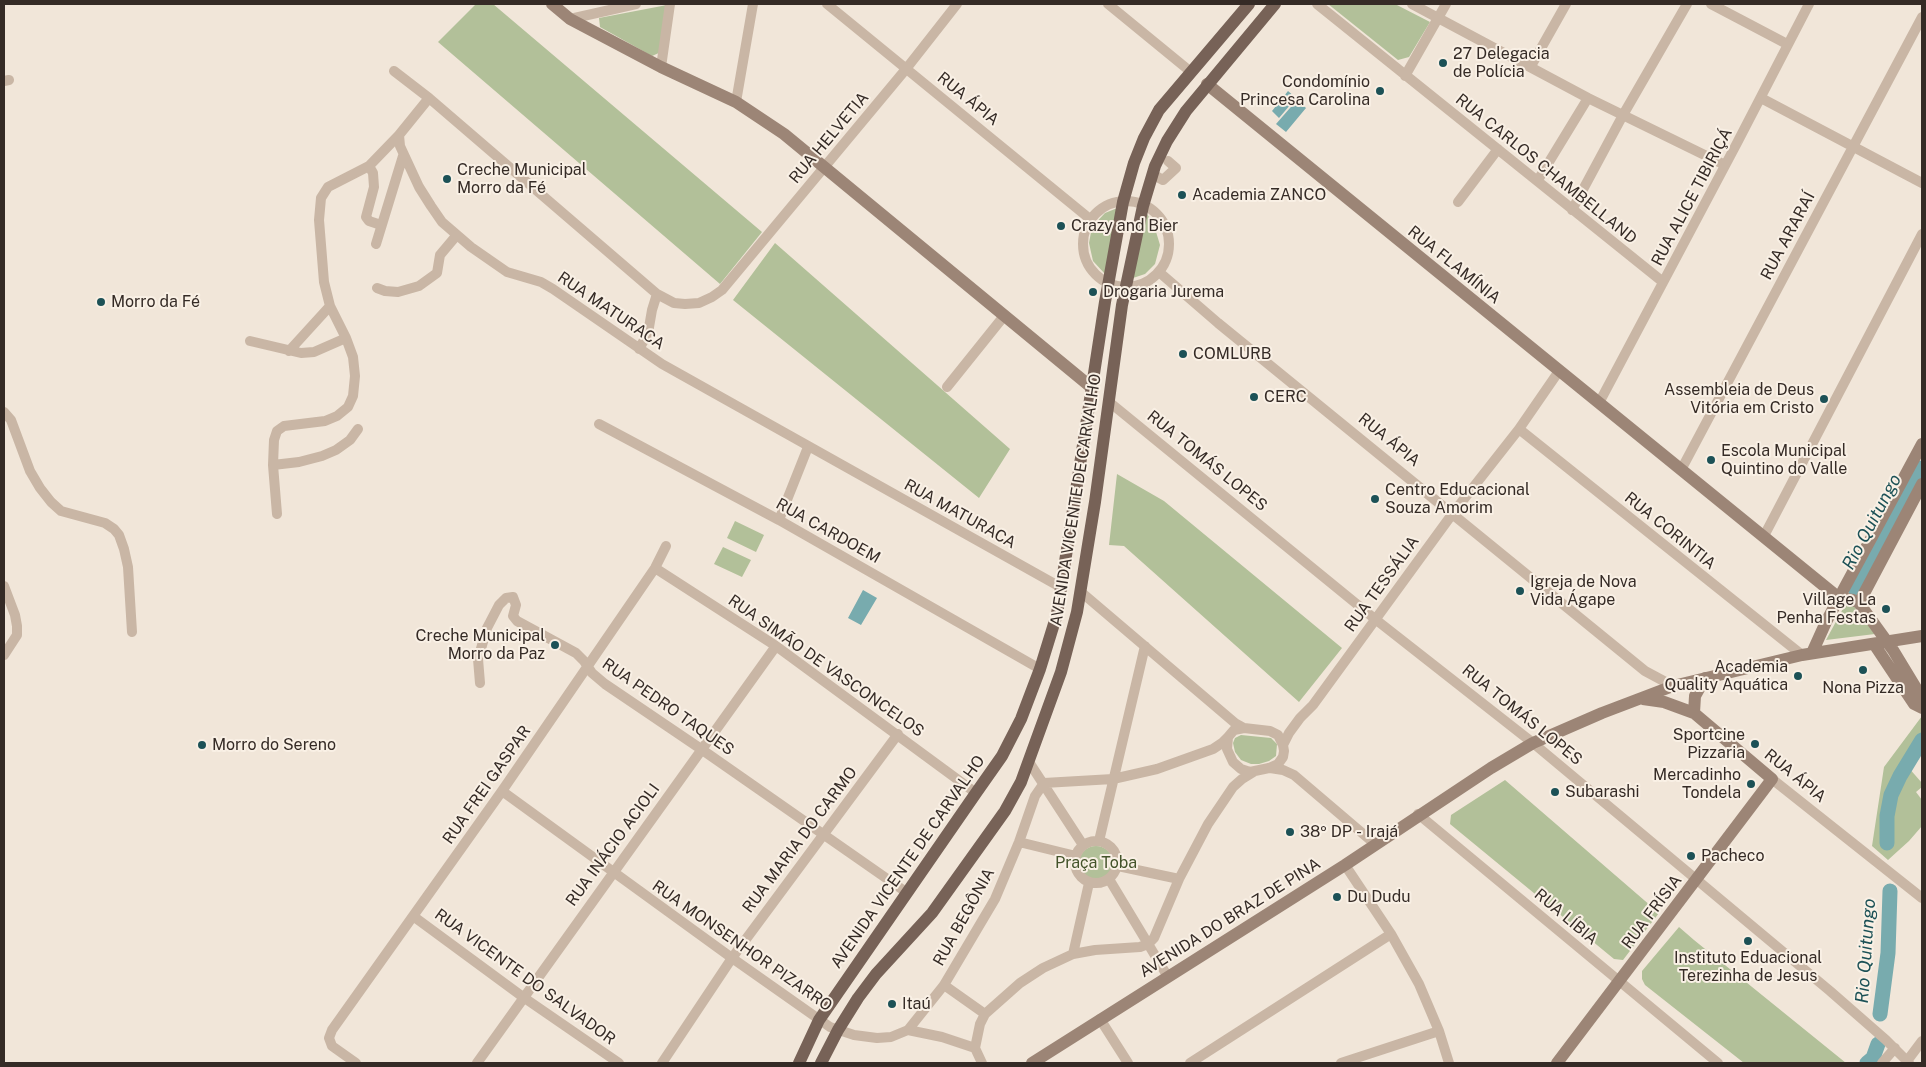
<!DOCTYPE html>
<meta charset="utf-8">
<style>
body{margin:0}
#map{position:relative;width:1926px;height:1067px;overflow:hidden;background:#f1e6d9;font-family:"Public Sans",sans-serif}
canvas{display:block}
.frame{position:absolute;inset:0;border:5px solid #352b26;pointer-events:none}
</style>
<div id="map">
<canvas width="1926" height="1067"></canvas>
<div class="frame"></div>
</div>
<script>
const g = document.querySelector('canvas').getContext('2d');
g.lineJoin = 'round';
function fillPath(path, color) {
  g.fillStyle = color;
  g.fill(path, 'evenodd');
}
function toPath(rows) {
  const path = new Path2D();
  for (const r of rows) {
    if (r.length === 3) {
      path.moveTo(r[0] + r[2], r[1]);
      path.arc(r[0], r[1], r[2], 0, 2 * Math.PI);
      continue;
    }
    path.moveTo(r[0], r[1]);
    for (let i = 2; i < r.length; i += 2) path.lineTo(r[i], r[i + 1]);
  }
  return path;
}
function strokePath(path, color, width, dash) {
  g.strokeStyle = color;
  g.lineWidth = width;
  g.lineCap = dash ? 'butt' : 'round';
  g.setLineDash(dash || []);
  g.stroke(path);
}
function drawText(font, color, halo, rows, align = 'center') {
  g.font = font + ' "Public Sans",sans-serif';
  g.lineWidth = 4;
  g.setLineDash([]);
  g.textBaseline = 'middle';
  g.strokeStyle = halo;
  g.fillStyle = color;
  for (const [text, x, y, turn = 0] of rows) {
    g.save();
    g.translate(x, y);
    g.rotate((+turn || 0) * Math.PI / 180);
    g.textAlign = isNaN(turn) ? turn : align;
    if (halo) g.strokeText(text, 0, 0);
    g.fillText(text, 0, 0);
    g.restore();
  }
}
fillPath(toPath([
 [476,4,493,4,762,232,720,284,438,42],
 [1328,4,1395,4,1430,22,1409,57,1398,60],
 [667,5,661,52,652,56,600,27,599,18],
 [1120,207,1105,274,1093,261,1089,243,1092,227,1105,213],
 [1147,214,1154,225,1160,245,1155,264,1145,274,1130,279],
 [775,243,1010,449,979,498,733,300],
 [1117,474,1164,501,1342,648,1299,702,1124,546,1109,545],
 [735,521,764,535,756,552,727,538],
 [723,547,751,560,742,577,714,564],
 [1845,605,1853,605,1875,634,1826,640],
 [1922,716,1922,753,1914,759,1908,767,1922,783,1922,787,1916,792,1922,800,1922,826,1909,841,1888,860,1872,846,1884,767],
 [1241,735,1271,738,1277,744,1276,756,1269,761,1259,764,1251,764,1241,760,1235,752,1233,743,1235,738],
 [1505,780,1659,913,1623,960,1614,959,1450,824,1451,815],
 [1096,863,17],
 [1679,927,1694,940,1846,1063,1744,1063,1645,985,1642,979,1642,971]
]), '#b2c099');
fillPath(toPath([
 [1288,91,1296,98,1279,118,1272,111],
 [1297,100,1306,108,1286,132,1276,124],
 [863,590,877,598,861,625,848,618]
]), '#78abae');
strokePath(toPath([
 [1856,592,1922,468],
 [1887,843,1887,816,1891,795,1900,776,1922,740],
 [1880,1014,1888,953,1890,891],
 [1867,1063,1873,1058,1878,1044]
]), '#78abae', 15);
strokePath(toPath([
 [827,4,1090,219],
 [1108,4,1191,72],
 [1317,4,1663,282],
 [1412,4,1588,98,1725,165],
 [1711,4,1787,44],
 [570,19,636,4],
 [1531,66,1566,4],
 [661,67,670,4],
 [394,71,429,98,657,294,674,303,685,304,699,303,712,297,722,290,906,69,957,4],
 [1405,76,1446,4],
 [4,81,9,80],
 [429,98,399,135,400,146,419,187,431,206,442,222,471,247,507,272,541,282,553,289,662,364,1062,588],
 [1761,98,1922,183],
 [736,102,753,4],
 [369,166,373,173,374,187,366,217,369,221,381,225],
 [1152,174,1163,180,1176,168,1168,161],
 [1538,180,1588,98],
 [1126,244,43],
 [1458,202,1498,149],
 [1572,210,1623,115,1687,4],
 [376,244,403,156],
 [1159,272,1218,323,1645,671,1673,686],
 [377,288,385,291,398,292,419,286,437,273,440,255,456,236],
 [250,341,301,353,314,352,346,338],
 [639,349,648,333,652,310,657,294],
 [289,351,330,306],
 [947,387,1004,316],
 [1108,401,1375,619,1533,743,1830,991,1886,1040,1909,1063],
 [1599,403,1737,143,1809,4],
 [4,412,11,420,30,471,40,488,51,502,61,511,105,523,114,529,119,535,124,549,128,567,132,632],
 [599,424,779,520,1040,669],
 [1519,429,1802,655],
 [273,465,299,462,322,456,336,450,350,440,358,429],
 [1681,470,1922,17],
 [277,514,273,465,274,440,277,431,284,426,325,421,337,416,348,407,353,396,355,376,353,357,346,338,330,306,324,282,319,220,321,198,328,187,369,166,399,135],
 [779,520,808,447],
 [1764,536,1922,234],
 [655,568,776,646,976,793],
 [4,586,15,615,17,626,17,635,4,655],
 [1081,592,1235,723,1244,728],
 [480,683,478,659,487,628,499,605,506,598,513,597,516,605,513,616,517,621,576,653,584,661,592,673,605,684,701,749,906,892],
 [1244,728,1270,731,1278,735,1283,745,1284,751,1283,757,1278,764,1269,768,1250,772,1241,769,1233,762,1227,749,1228,737,1234,730,1244,728],
 [1283,745,1289,733,1300,718,1313,705,1453,513,1519,429,1559,371],
 [1029,762,1083,845],
 [1270,768,1283,770,1294,775,1375,844],
 [1772,779,1922,898],
 [1044,783,1113,779,1157,769,1213,749,1222,743,1228,737],
 [502,791,732,958,830,1027,854,1035,877,1038,891,1037,908,1030,942,1037,975,1048],
 [1418,814,1718,1063],
 [1096,862,21],
 [1099,841,1145,646],
 [1019,842,1076,856],
 [1345,865,1391,934,1419,984,1439,1031,1449,1063],
 [1118,866,1179,879],
 [1109,879,1168,977],
 [413,916,523,997,619,1063],
 [1073,954,1089,883],
 [944,985,985,1014],
 [1100,1019,1128,1063],
 [908,1030,944,985,995,899,1019,842,1035,796,1044,783],
 [1907,1061,1922,1041],
 [356,1063,332,1046,329,1038,332,1030,502,791,655,568,666,546],
 [477,1063,776,646],
 [662,1063,732,958,898,734],
 [982,1063,975,1048,980,1024,985,1014,1020,983,1043,968,1073,954,1095,950,1140,947,1148,944,1154,938,1179,879,1208,824,1233,787,1242,779,1255,771],
 [1190,1063,1391,934],
 [1341,1063,1439,1031],
 [1882,1063,1895,1048]
]), '#c9b6a5', 10);
strokePath(toPath([
 [552,4,570,19,661,67,736,102,784,134,1091,387],
 [1207,84,1839,598,1853,600,1859,603,1893,650,1922,698],
 [1859,603,1922,484],
 [1874,644,1914,704,1922,708],
 [1812,653,1826,622,1922,444],
 [1694,713,1695,696,1705,678],
 [1032,1063,1345,865,1491,768,1533,743,1602,713,1673,686,1802,655,1922,636],
 [1557,1063,1772,779,1694,713,1664,702,1643,699]
]), '#9c8576', 12);
strokePath(toPath([
 [799,1063,819,1020,976,793,1002,756,1021,719,1040,669,1057,614,1105,302,1123,202,1134,163,1144,138,1159,110,1249,4],
 [821,1063,838,1030,858,998,876,974,932,913,1005,811,1021,782,1061,672,1077,612,1095,502,1122,305,1143,206,1155,166,1167,141,1186,111,1275,4]
]), '#776257', 12);
for (const [x, y, r, color] of [
 [1443,63,5,"#1c5156"],
 [1380,91,5,"#1c5156"],
 [447,179,5,"#1c5156"],
 [1182,195,5,"#1c5156"],
 [1061,226,5,"#1c5156"],
 [1093,292,5,"#1c5156"],
 [101,302,5,"#1c5156"],
 [1183,354,5,"#1c5156"],
 [1254,397,5,"#1c5156"],
 [1824,399,5,"#1c5156"],
 [1711,460,5,"#1c5156"],
 [1375,499,5,"#1c5156"],
 [1520,591,5,"#1c5156"],
 [1886,609,5,"#1c5156"],
 [555,645,5,"#1c5156"],
 [1863,670,5,"#1c5156"],
 [1798,676,5,"#1c5156"],
 [1755,744,5,"#1c5156"],
 [202,745,5,"#1c5156"],
 [1751,784,5,"#1c5156"],
 [1555,792,5,"#1c5156"],
 [1290,832,5,"#1c5156"],
 [1691,856,5,"#1c5156"],
 [1337,897,5,"#1c5156"],
 [1748,941,5,"#1c5156"],
 [892,1004,5,"#1c5156"]
]) {
  const dot = new Path2D();
  dot.arc(x, y, r, 0, 2 * Math.PI);
  g.fillStyle = color;
  g.fill(dot);
  strokePath(dot, '#f9f0e5', 2);
}
drawText('16px', '#352b26', '#f9f0e5', [
 ["27 Delegacia",1453,54],
 ["de Polícia",1453,72],
 ["Condomínio",1370,82,"right"],
 ["Princesa Carolina",1370,100,"right"],
 ["Creche Municipal",457,170],
 ["Morro da Fé",457,188],
 ["Academia ZANCO",1192,195],
 ["Crazy and Bier",1071,226],
 ["Drogaria Jurema",1103,292],
 ["Morro da Fé",111,302],
 ["COMLURB",1193,354],
 ["Assembleia de Deus",1814,390,"right"],
 ["Vitória em Cristo",1814,408,"right"],
 ["CERC",1264,397],
 ["Escola Municipal",1721,451],
 ["Quintino do Valle",1721,469],
 ["Centro Educacional",1385,490],
 ["Souza Amorim",1385,508],
 ["Igreja de Nova",1530,582],
 ["Vida Ágape",1530,600],
 ["Village La",1876,600,"right"],
 ["Penha Festas",1876,618,"right"],
 ["Creche Municipal",545,636,"right"],
 ["Morro da Paz",545,654,"right"],
 ["Academia",1788,667,"right"],
 ["Quality Aquática",1788,685,"right"],
 ["Nona Pizza",1863,688,"center"],
 ["Sportcine",1745,735,"right"],
 ["Pizzaria",1745,753,"right"],
 ["Morro do Sereno",212,745],
 ["Mercadinho",1741,775,"right"],
 ["Tondela",1741,793,"right"],
 ["Subarashi",1565,792],
 ["38º DP - Irajá",1300,832],
 ["Pacheco",1701,856],
 ["Du Dudu",1347,897],
 ["Instituto Eduacional",1748,958,"center"],
 ["Terezinha de Jesus",1748,976,"center"],
 ["Itaú",902,1004]
], 'left');
drawText('16px', '#352b26', '#f9f0e5', [
 ["RUA ÁPIA",968,99,39],
 ["RUA HELVETIA",829,138,-50],
 ["RUA CARLOS CHAMBELLAND",1546,169,39],
 ["RUA ALICE TIBIRIÇÁ",1692,197,-62],
 ["RUA ARARAÍ",1788,236,-62],
 ["RUA FLAMÍNIA",1454,265,39],
 ["RUA MATURACA",611,311,34],
 ["RUA ÁPIA",1389,440,39],
 ["RUA TOMÁS LOPES",1207,461,39],
 ["AVENIDA VICENTE DE CARVALHO",1076,500,-81],
 ["RUA MATURACA",960,514,29],
 ["RUA CARDOEM",828,531,29],
 ["RUA CORINTIA",1670,531,39],
 ["RUA TESSÁLIA",1382,584,-54],
 ["RUA SIMÃO DE VASCONCELOS",826,666,35],
 ["RUA PEDRO TAQUES",668,707,35],
 ["RUA TOMÁS LOPES",1522,715,39],
 ["RUA ÁPIA",1795,776,39],
 ["RUA FREI GASPAR",487,785,-55],
 ["RUA MARIA DO CARMO",800,840,-53],
 ["RUA INÁCIO ACIOLI",613,845,-54],
 ["AVENIDA VICENTE DE CARVALHO",908,862,-55],
 ["RUA FRÍSIA",1652,912,-53],
 ["RUA BEGÔNIA",964,917,-61],
 ["RUA LÍBIA",1566,917,40],
 ["AVENIDA DO BRAZ DE PINA",1230,918,-32],
 ["RUA MONSENHOR PIZARRO",742,946,35],
 ["RUA VICENTE DO SALVADOR",525,977,36]
]);
drawText('16px', '#43532a', '#f9f0e5', [
 ["Praça Toba",1096,863]
]);
drawText('italic 18px', '#1c5156', '#f9f0e5', [
 ["Rio Quitungo",1872,522,-62],
 ["Rio Quitungo",1866,951,-86]
]);
</script>
